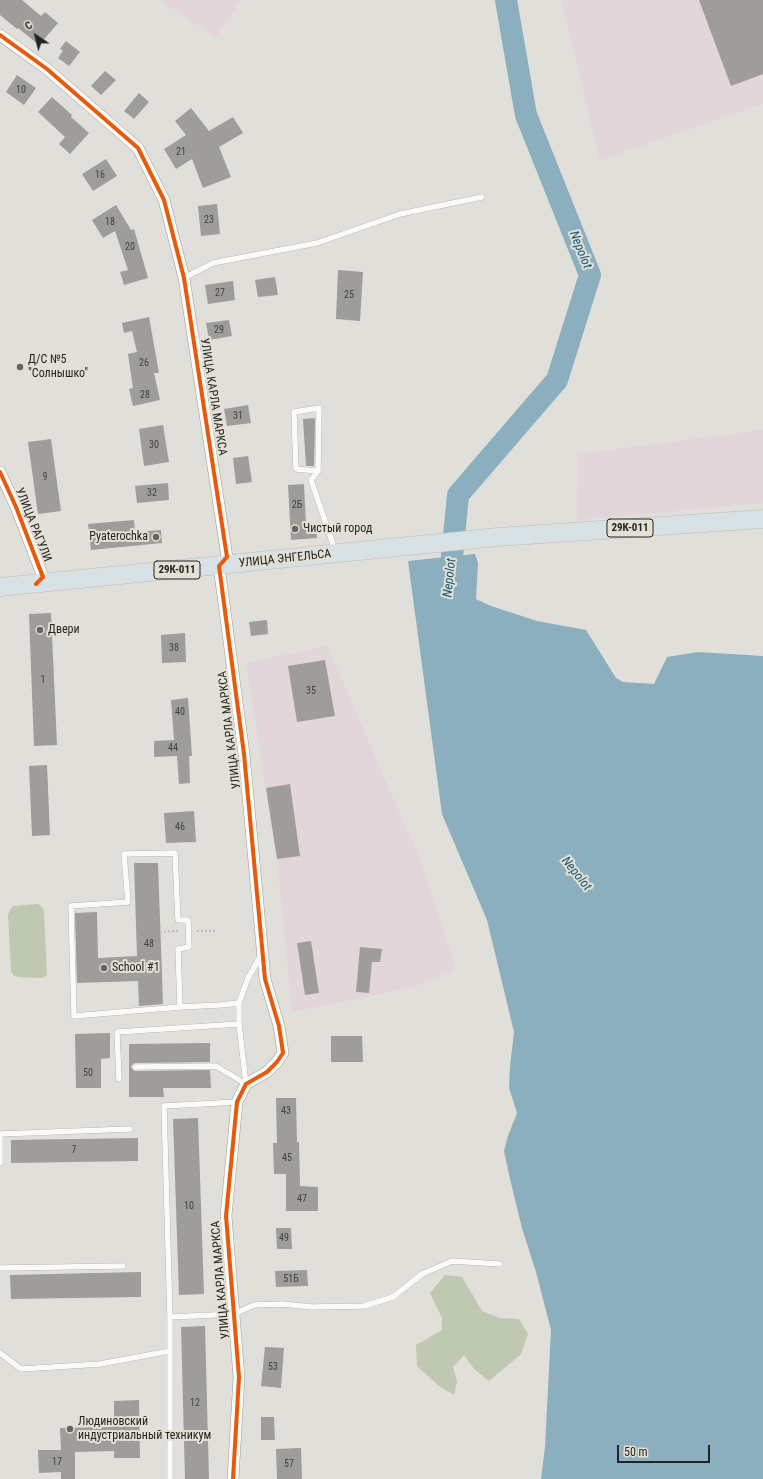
<!DOCTYPE html>
<meta charset="utf-8">
<style>
body{margin:0}
#map{position:relative;width:763px;height:1479px;overflow:hidden;background:#e0dfd9;font-family:"Roboto Condensed",sans-serif}
canvas{display:block}
.north{position:absolute;left:16px;top:16px;width:40px;height:40px;-webkit-text-stroke:3px #e3e0d6;paint-order:stroke;rotate:325deg;font-size:11px;font-weight:700;line-height:16px;text-align:center;color:#24231f}
.north::after{content:'';display:block;margin:auto;width:14px;height:18px;background:#24231f;clip-path:polygon(50% 0,100% 100%,50% 72%,0 100%)}
.scale{position:absolute;left:617px;top:1445px;width:93px;height:18px;box-sizing:border-box;border:2px solid #24231f;border-top:0;padding-left:5px;font-size:12px;line-height:14px;white-space:nowrap;color:#24231f;-webkit-text-stroke:3px #e3e0d6;paint-order:stroke}
</style>
<div id="map">
<canvas width="763" height="1479"></canvas>
<div class="north">С</div>
<div class="scale">50 m</div>
</div>
<script>
const g = document.querySelector('canvas').getContext('2d');
g.lineJoin = 'round';
function fillPath(path, color) {
  g.fillStyle = color;
  g.fill(path, 'evenodd');
}
function toPath(rows) {
  const path = new Path2D();
  for (const r of rows) {
    path.moveTo(r[0], r[1]);
    for (let i = 2; i < r.length; i += 2) path.lineTo(r[i], r[i + 1]);
  }
  return path;
}
function strokePath(path, color, width, dash) {
  g.strokeStyle = color;
  g.lineWidth = width;
  g.lineCap = dash ? 'butt' : 'round';
  g.setLineDash(dash || []);
  g.stroke(path);
}
function drawText(font, color, halo, rows, align = 'center') {
  g.font = font + ' "Roboto Condensed",sans-serif';
  g.lineWidth = 4;
  g.setLineDash([]);
  g.textBaseline = 'middle';
  g.strokeStyle = halo;
  g.fillStyle = color;
  for (const [text, x, y, turn = 0] of rows) {
    g.save();
    g.translate(x, y);
    g.rotate((+turn || 0) * Math.PI / 180);
    g.textAlign = isNaN(turn) ? turn : align;
    if (halo) g.strokeText(text, 0, 0);
    g.fillText(text, 0, 0);
    g.restore();
  }
}
fillPath(toPath([
 [160,0,241,0,216,37],
 [561,0,763,0,763,104,600,160],
 [763,430,763,503,577,520,578,454],
 [327,646,419,857,456,969,414,987,292,1012,277,859,246,663]
]), '#e3d6da');
fillPath(toPath([
 [38,904,43,908,44,912,47,975,43,978,18,977,13,975,11,971,8,915,10,910,13,906],
 [445,1275,462,1277,482,1311,500,1318,519,1319,528,1334,521,1354,489,1381,474,1369,464,1355,453,1367,457,1381,454,1395,439,1386,417,1366,416,1345,442,1330,442,1318,430,1293]
]), '#bfc8b1');
fillPath(toPath([
 [475,554,478,563,476,599,491,606,537,621,586,630,616,678,623,682,654,684,667,657,698,652,763,656,763,1479,541,1479,545,1447,551,1330,536,1272,522,1228,510,1179,504,1151,508,1136,517,1113,509,1088,510,1066,514,1032,487,920,442,814,408,561]
]), '#8bafbe');
strokePath(toPath([
 [449,587,458,495,557,380,590,275,526,115,506,0]
]), '#8bafbe', 22);
fillPath(toPath([
 [0,0,22,0,41,16,45,12,58,23,39,45,18,28,17,29,0,15],
 [699,0,763,0,763,74,731,86],
 [66,41,80,52,69,66,58,58,63,51,60,49],
 [105,71,116,80,101,95,91,86],
 [17,75,36,88,24,105,6,92],
 [139,93,149,102,134,119,124,111],
 [52,97,72,115,71,117,89,133,70,154,59,144,65,137,38,112],
 [191,108,209,131,233,117,243,133,219,147,231,177,203,188,192,159,176,169,164,149,186,135,175,121],
 [106,159,117,176,93,191,82,174],
 [217,204,220,234,201,236,198,206],
 [116,205,131,230,134,229,148,278,124,285,120,272,128,270,115,231,103,238,92,220],
 [338,270,363,272,360,321,336,319],
 [275,277,278,295,258,297,255,280],
 [233,281,235,300,208,304,205,285],
 [149,317,159,373,154,373,160,400,133,406,129,389,133,388,128,354,137,352,132,331,124,333,122,323],
 [229,320,232,336,209,340,206,323],
 [248,405,251,423,227,426,224,409],
 [315,418,314,466,306,466,303,419],
 [163,425,169,462,144,466,139,429],
 [51,439,61,511,38,514,28,442],
 [248,456,252,482,236,484,233,458],
 [168,483,169,500,137,503,135,486],
 [304,484,306,525,316,525,317,538,291,540,288,485],
 [134,520,135,532,161,530,162,543,91,550,88,524],
 [51,613,57,745,34,746,29,614],
 [267,620,268,634,251,636,249,622],
 [185,633,186,662,162,663,161,635],
 [325,660,335,716,297,722,288,666],
 [188,698,192,756,189,756,190,783,179,784,177,756,154,757,154,741,174,740,171,700],
 [47,765,50,835,32,836,29,766],
 [290,784,300,856,277,859,266,788],
 [194,811,196,842,166,843,164,813],
 [134,863,158,863,163,1004,139,1006,138,981,77,983,75,913,97,912,98,958,137,956],
 [311,941,319,993,305,995,297,943],
 [360,947,382,949,380,962,372,962,369,993,356,992],
 [110,1033,110,1058,101,1059,101,1088,76,1088,75,1034],
 [331,1036,362,1036,363,1062,331,1062],
 [210,1043,210,1062,135,1063,132,1065,131,1067,133,1070,135,1071,210,1070,211,1088,163,1088,164,1097,129,1097,129,1044],
 [276,1098,296,1098,297,1142,299,1142,300,1186,318,1187,318,1211,286,1211,286,1174,274,1174,273,1143,277,1143],
 [198,1118,204,1294,179,1295,173,1119],
 [138,1138,138,1161,11,1163,11,1140],
 [276,1228,291,1228,292,1249,277,1249],
 [307,1270,308,1286,276,1287,275,1271],
 [141,1272,141,1297,11,1299,10,1275],
 [205,1326,209,1479,185,1479,181,1327],
 [265,1347,284,1348,281,1388,261,1386],
 [139,1400,140,1458,114,1458,114,1451,75,1452,75,1479,61,1479,61,1472,39,1473,38,1450,61,1450,60,1428,114,1427,114,1401],
 [261,1417,274,1417,275,1440,261,1440],
 [301,1448,302,1479,277,1479,276,1449]
]), '#9e9d99');
const service = toPath([
 [184,278,213,263,317,243,400,214,482,197],
 [318,471,296,469,294,412,319,408,318,471,311,480,334,547,331,550],
 [180,1007,178,949,189,947,188,920,178,920,175,853,124,854,128,902,71,906,74,1016,180,1007,220,1005,239,1003],
 [135,1067,216,1066,246,1084],
 [119,1079,117,1032,239,1024],
 [246,1084,239,1024,239,1003,248,978,261,956],
 [0,1163,0,1134,130,1129],
 [0,1268,123,1266],
 [170,1317,164,1106,237,1102],
 [0,1353,21,1369,100,1364,170,1351],
 [170,1479,170,1317,234,1314,254,1305,282,1304,312,1307,364,1306,393,1297,422,1274,452,1261,500,1264]
]);
const minor = toPath([
 [0,35,47,69,138,148,164,200,184,278,227,557,219,566,244,754,265,979,279,1026,283,1053,277,1062,267,1072,246,1084,237,1102,226,1216,239,1377,233,1479],
 [0,472,16,507,43,577,36,584]
]);
const primary = toPath([
 [0,587,498,537,763,519]
]);
strokePath(service, '#9d9c98', 6);
strokePath(minor, '#9d9c98', 12);
strokePath(primary, '#bcbbb8', 19);
strokePath(toPath([
 [197,931,215,931],
 [160,932,179,931]
]), '#bfbebb', 2, [2, 2]);
strokePath(service, '#fafaf9', 5.5);
strokePath(minor, '#fafaf9', 11);
strokePath(primary, '#d8e1e3', 18);
strokePath(toPath([
 [0,35,47,69,138,148,164,200,184,278,227,557,219,566,244,754,265,979,279,1026,283,1053,277,1062,267,1072,246,1084,237,1102,226,1216,239,1377,233,1479],
 [0,472,16,507,43,577,36,584]
]), '#e8590c', 4);
for (const [x, y, r, color] of [
 [20,367,4,"#666560"],
 [295,529,4,"#666560"],
 [156,537,4,"#666560"],
 [40,630,4,"#666560"],
 [104,968,4,"#666560"],
 [70,1429,4,"#666560"]
]) {
  const dot = new Path2D();
  dot.arc(x, y, r, 0, 2 * Math.PI);
  g.fillStyle = color;
  g.fill(dot);
  strokePath(dot, '#e3e0d6', 1.5);
}
drawText('10px', '#42423e', null, [
 ["10",21,90],
 ["21",181,152],
 ["16",100,175],
 ["23",209,220],
 ["18",110,222],
 ["20",130,247],
 ["27",220,293],
 ["25",349,295],
 ["29",219,330],
 ["26",144,363],
 ["28",145,395],
 ["31",238,416],
 ["30",154,445],
 ["9",45,477],
 ["32",152,493],
 ["2Б",297,505],
 ["38",174,648],
 ["1",43,680],
 ["35",311,691],
 ["40",180,712],
 ["44",173,748],
 ["46",180,827],
 ["48",149,944],
 ["50",88,1073],
 ["43",286,1111],
 ["7",74,1150],
 ["45",287,1158],
 ["47",302,1199],
 ["10",189,1206],
 ["49",284,1238],
 ["51Б",291,1279],
 ["53",273,1367],
 ["12",195,1403],
 ["17",57,1462],
 ["57",289,1464]
]);
for (const [x, y, w] of [
 [630,528,46],
 [177,570,46]
]) {
  const box = new Path2D();
  box.roundRect(x - w / 2, y - 9, w, 18, 3);
  g.fillStyle = '#e3e0d6';
  g.fill(box);
  strokePath(box, '#24231f', 1);
}
drawText('bold 11px', '#24231f', null, [
 ["29К-011",630,528],
 ["29К-011",177,570]
]);
drawText('12px', '#24231f', '#e3e0d6', [
 ["Д/С №5",28,360],
 ["\"Солнышко\"",28,374],
 ["Чистый город",303,529],
 ["Pyaterochka",148,537,"right"],
 ["Двери",48,630],
 ["School #1",112,968],
 ["Людиновский",78,1422],
 ["индустриальный техникум",78,1436]
], 'left');
drawText('12px', '#24231f', '#e3e0d6', [
 ["УЛИЦА КАРЛА МАРКСА",213,397,81],
 ["УЛИЦА РАГУЛИ",33,525,68],
 ["УЛИЦА ЭНГЕЛЬСА",285,559,-6],
 ["УЛИЦА КАРЛА МАРКСА",230,730,-97],
 ["УЛИЦА КАРЛА МАРКСА",221,1280,-95]
]);
drawText('italic 13px', '#165672', '#e3e0d6', [
 ["Nepolot",580,250,68],
 ["Nepolot",450,578,-84],
 ["Nepolot",576,874,51]
]);
</script>
